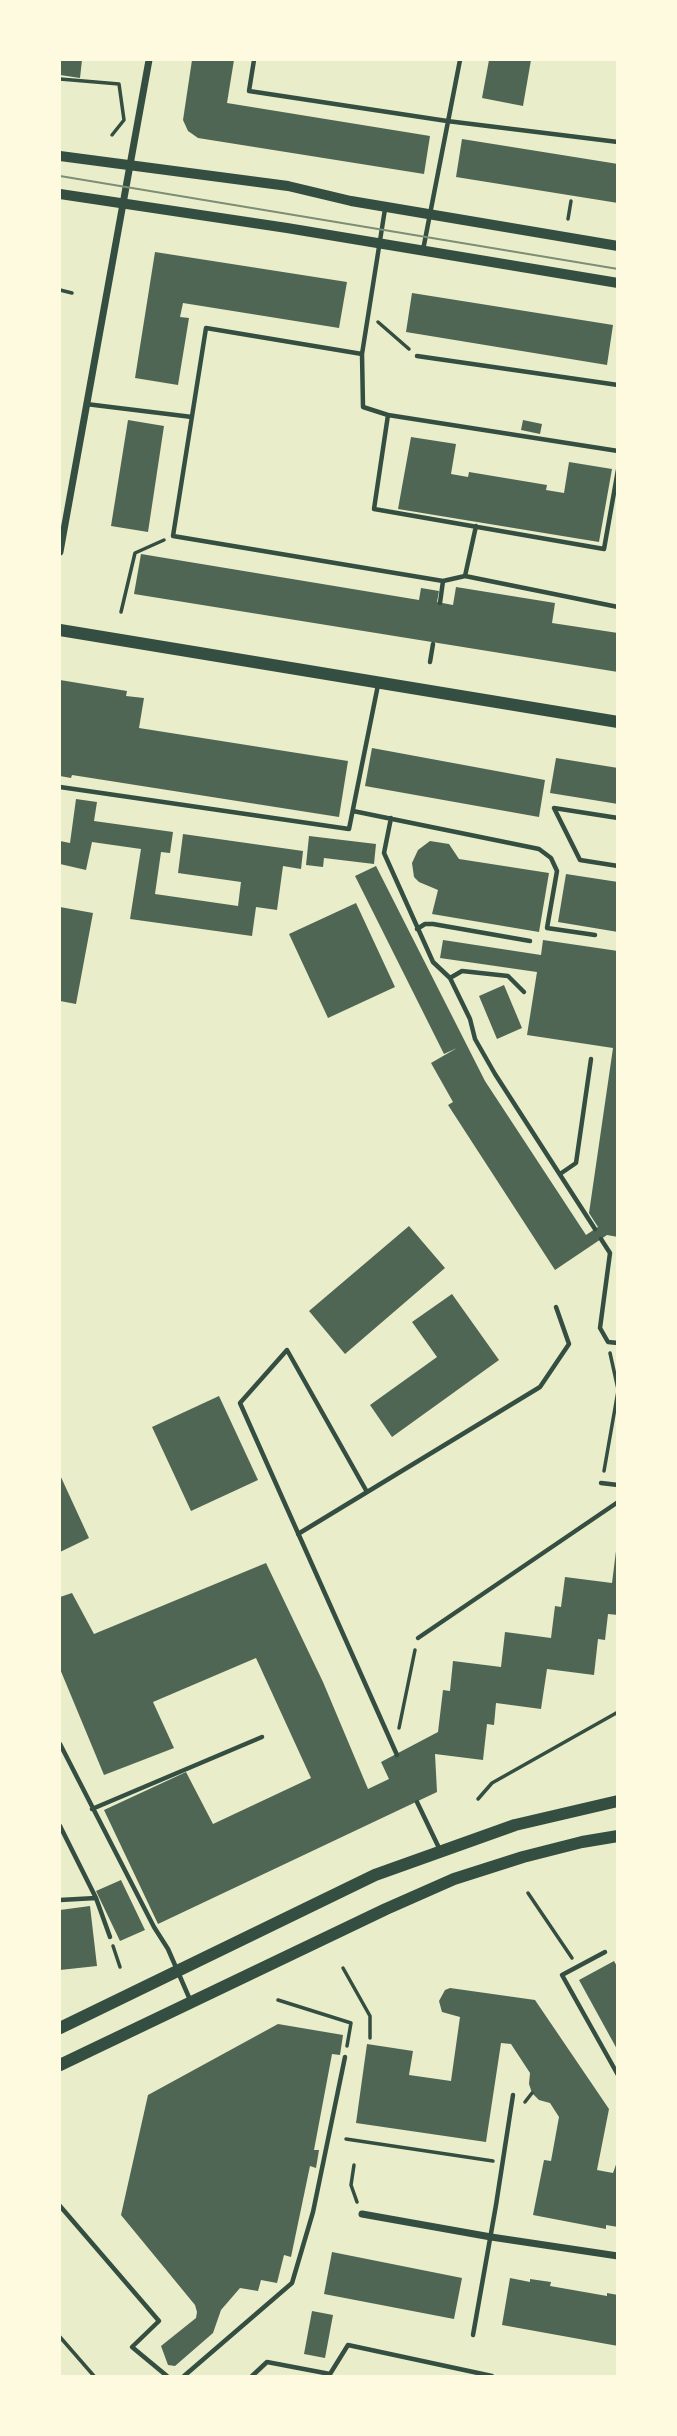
<!DOCTYPE html>
<style>
body{margin:0}
#map{position:relative;width:677px;height:2436px;overflow:hidden;background:#e9edc9;font-family:Mulish,sans-serif}
canvas{display:block}
.frame{position:absolute;inset:0;border:61px solid #fefae0;pointer-events:none}
</style>
<div id="map">
<canvas width="677" height="2436"></canvas>
<div class="frame"></div>
</div>
<script>
const g = document.querySelector('canvas').getContext('2d');
g.lineJoin = 'round';
function fillPath(path, color) {
  g.fillStyle = color;
  g.fill(path, 'evenodd');
}
function toPath(rows) {
  const path = new Path2D();
  for (const r of rows) {
    path.moveTo(r[0], r[1]);
    for (let i = 2; i < r.length; i += 2) path.lineTo(r[i], r[i + 1]);
  }
  return path;
}
function strokePath(path, color, width, dash) {
  g.strokeStyle = color;
  g.lineWidth = width;
  g.lineCap = dash ? 'butt' : 'round';
  g.setLineDash(dash || []);
  g.stroke(path);
}
fillPath(toPath([
 [60,60,82,60,80,78,60,75],
 [192,60,234,60,227,103,430,136,424,174,198,138,188,131,183,120],
 [489,60,531,60,523,106,482,98],
 [462,139,618,164,618,203,456,177],
 [155,252,347,282,339,328,183,303,180,317,189,318,178,385,135,378],
 [412,293,613,325,607,365,406,332],
 [128,420,164,426,148,532,111,526],
 [523,420,542,424,540,434,521,430],
 [411,437,456,444,451,474,468,477,469,472,547,485,546,490,564,493,569,462,612,469,599,542,398,509],
 [141,554,419,600,421,588,439,591,437,602,453,605,456,587,555,603,552,623,618,633,618,672,134,594],
 [60,680,127,691,126,696,144,698,139,728,348,761,339,817,72,775,71,778,60,776],
 [372,748,545,780,539,817,365,786],
 [556,758,618,768,618,804,550,793],
 [76,799,97,802,94,821,173,832,170,853,161,852,155,894,238,906,241,882,178,873,183,834,303,851,301,869,283,866,277,910,256,907,252,936,130,919,141,849,92,842,86,870,60,864,60,841,70,843],
 [309,836,376,844,374,864,324,858,323,867,306,865],
 [430,841,449,844,459,859,549,873,539,932,432,914,438,890,419,882,414,877,412,863,418,850],
 [376,866,485,1081,586,1235,598,1227,589,1213,613,1048,527,1035,537,972,440,958,443,940,541,955,543,940,618,951,618,1237,607,1235,555,1270,448,1105,453,1102,431,1063,457,1048,444,1054,355,876],
 [566,874,618,882,618,932,558,922],
 [356,903,395,987,328,1018,289,934],
 [60,907,93,913,76,1004,60,1001],
 [504,985,522,1028,497,1039,479,996],
 [409,1226,445,1268,345,1354,309,1311],
 [452,1294,499,1360,392,1437,370,1405,437,1357,412,1322],
 [219,1396,258,1480,191,1511,152,1427],
 [60,1475,89,1538,60,1552],
 [616,1551,618,1615,608,1614,605,1640,598,1639,594,1675,547,1669,541,1709,496,1703,494,1725,487,1724,483,1760,435,1754,437,1792,158,1924,104,1810,186,1772,213,1824,311,1778,256,1658,153,1702,174,1748,104,1775,60,1669,60,1597,72,1593,94,1634,266,1563,323,1682,368,1789,389,1779,381,1762,438,1732,443,1690,450,1691,453,1661,501,1667,505,1632,551,1638,555,1606,561,1607,565,1577,612,1583],
 [121,1880,145,1930,120,1941,96,1891],
 [90,1906,97,1966,60,1970,60,1910],
 [614,1961,618,1968,618,2051,579,1980],
 [450,1988,535,2000,609,2109,597,2170,613,2173,618,2159,618,2227,606,2225,606,2229,533,2215,544,2160,551,2161,559,2117,550,2103,539,2100,532,2093,529,2084,530,2073,511,2044,501,2043,486,2142,356,2123,367,2044,413,2051,409,2075,451,2081,460,2017,442,2012,439,2001,445,1990],
 [278,2024,343,2035,340,2055,332,2054,314,2150,319,2150,316,2168,310,2166,291,2257,284,2255,277,2283,261,2280,258,2291,240,2288,221,2310,213,2333,175,2366,168,2365,161,2346,196,2318,197,2312,195,2305,121,2215,148,2095],
 [332,2252,462,2278,454,2319,324,2294],
 [510,2278,530,2282,530,2279,551,2282,550,2286,607,2296,607,2293,618,2295,618,2346,502,2325],
 [312,2311,333,2315,325,2358,304,2354]
]), '#4f6655');
strokePath(toPath([
 [60,79,119,84,124,120,112,135],
 [568,219,571,201],
 [60,290,72,293],
 [378,322,409,349],
 [121,612,135,553,164,540],
 [610,1353,618,1389],
 [604,1471,618,1391],
 [399,1728,415,1650],
 [478,1799,492,1783,618,1712],
 [528,1893,572,1958],
 [113,1946,120,1967],
 [343,1968,370,2016,370,2038],
 [278,2000,351,2023,347,2046],
 [525,2102,532,2093],
 [346,2139,493,2161],
 [354,2165,351,2185,357,2202],
 [60,2337,94,2376]
]), '#344e41', 3.5);
strokePath(toPath([
 [254,60,249,91,447,121,618,142],
 [385,209,362,354,206,328,173,536,443,581,465,576,618,607],
 [423,250,460,60],
 [362,354,363,407,388,415],
 [417,356,618,385],
 [86,404,192,417],
 [618,451,388,415,374,509,604,549,618,470],
 [465,576,476,526],
 [440,603,443,581],
 [430,662,433,644],
 [60,787,349,829,378,685],
 [353,811,539,849,551,858,557,871,547,928,595,935],
 [391,818,384,853,433,962,450,978,470,1019,475,1039,495,1074,595,1229],
 [618,818,554,808,580,860,618,866],
 [417,929,425,924,433,924,530,941],
 [450,978,462,971,508,976,524,992],
 [560,1174,576,1163,591,1059],
 [601,1239,610,1253,600,1328,608,1342,618,1343],
 [601,1483,618,1485],
 [367,1492,287,1350,240,1403,397,1755],
 [298,1534,540,1387,569,1344,556,1307],
 [418,1638,618,1502],
 [60,1744,154,1927,168,1949,191,2002],
 [417,1802,440,1850],
 [92,1809,262,1737],
 [60,1826,96,1898,110,1937],
 [60,1900,96,1898],
 [605,1952,562,1975,618,2075],
 [60,2206,159,2321,132,2347,167,2376],
 [473,2335,496,2205,513,2095],
 [184,2376,292,2283,313,2212,345,2057],
 [252,2376,267,2362,330,2374,348,2345,492,2376]
]), '#344e41', 4.5);
strokePath(toPath([
 [60,552,149,60],
 [362,2214,491,2237,618,2256]
]), '#344e41', 7);
strokePath(toPath([
 [60,156,288,186,351,201,618,246],
 [60,194,287,228,618,283]
]), '#344e41', 10);
strokePath(toPath([
 [60,630,618,722],
 [60,2028,375,1875,515,1825,618,1801],
 [60,2065,386,1909,454,1879,523,1857,582,1842,618,1836]
]), '#344e41', 12);
strokePath(toPath([
 [60,176,618,269]
]), '#7c8e77', 2);
</script>
